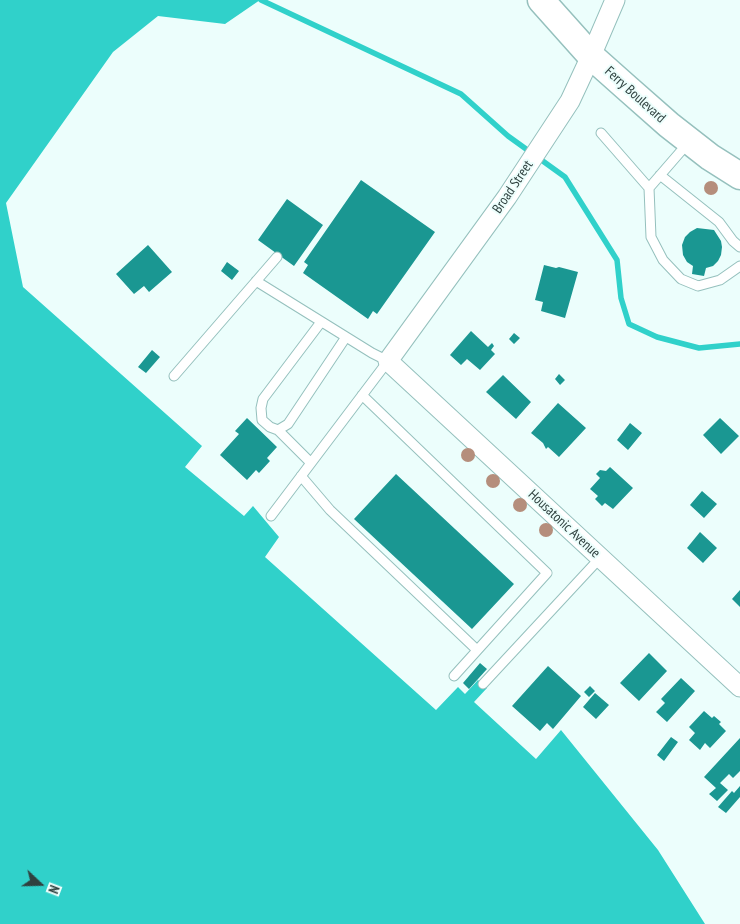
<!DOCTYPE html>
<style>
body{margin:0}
#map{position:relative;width:740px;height:924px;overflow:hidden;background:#ecfefc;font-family:"PT Sans Narrow",sans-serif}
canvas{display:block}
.north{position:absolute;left:15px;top:859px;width:50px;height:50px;-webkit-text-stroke:4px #ecfefc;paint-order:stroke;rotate:111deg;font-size:14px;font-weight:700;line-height:20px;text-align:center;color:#2f413f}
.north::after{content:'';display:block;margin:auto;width:18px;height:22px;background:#2f413f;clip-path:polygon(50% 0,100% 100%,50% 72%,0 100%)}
</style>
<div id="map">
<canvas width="740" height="924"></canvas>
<div class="north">N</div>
</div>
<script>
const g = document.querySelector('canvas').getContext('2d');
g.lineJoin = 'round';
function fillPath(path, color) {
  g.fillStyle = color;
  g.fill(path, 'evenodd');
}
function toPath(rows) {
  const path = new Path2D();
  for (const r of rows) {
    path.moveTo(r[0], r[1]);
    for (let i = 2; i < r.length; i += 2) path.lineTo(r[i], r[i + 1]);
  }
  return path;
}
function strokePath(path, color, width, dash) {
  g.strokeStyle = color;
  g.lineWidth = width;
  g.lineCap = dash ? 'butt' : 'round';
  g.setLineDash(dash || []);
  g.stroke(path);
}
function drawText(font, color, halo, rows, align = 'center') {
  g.font = font + ' "PT Sans Narrow",sans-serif';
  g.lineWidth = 4;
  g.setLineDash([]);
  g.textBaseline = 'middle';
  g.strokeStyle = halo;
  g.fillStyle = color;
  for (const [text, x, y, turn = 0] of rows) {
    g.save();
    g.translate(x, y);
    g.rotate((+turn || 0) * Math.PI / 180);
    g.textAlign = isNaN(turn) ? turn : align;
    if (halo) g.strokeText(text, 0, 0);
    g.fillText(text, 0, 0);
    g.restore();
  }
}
fillPath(toPath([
 [0,0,260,0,225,24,158,16,113,52,6,203,23,287,202,446,185,467,244,516,253,506,279,537,265,557,436,710,458,687,465,694,478,680,487,688,474,702,536,759,561,730,658,850,705,924,0,924]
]), '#30d1ca');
strokePath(toPath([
 [261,0,461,94,508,136,565,177,617,260,621,298,629,324,657,337,699,348,740,344]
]), '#30d1ca', 5.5);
fillPath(toPath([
 [361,180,435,232,377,314,373,311,368,319,303,273,308,265,304,262],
 [287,199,323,225,294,266,258,240],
 [697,228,714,230,721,241,722,247,721,255,718,261,713,266,706,268,704,276,692,274,693,266,687,262,683,255,682,245,685,237,690,232],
 [148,245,172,272,149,292,144,286,134,294,116,274],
 [227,262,239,271,232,280,221,271],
 [544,265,556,268,559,267,578,272,565,318,541,311,543,302,535,300],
 [471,331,488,347,492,343,494,346,491,350,495,354,480,370,467,359,461,365,450,355],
 [514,333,520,338,514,344,509,339],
 [152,350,160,357,146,373,138,367],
 [559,374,565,380,560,385,555,379],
 [503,375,531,402,516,419,486,392],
 [558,403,586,428,559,457,548,447,546,449,543,443,531,433],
 [247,418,277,447,267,458,270,461,259,473,256,470,247,480,220,455,239,434,235,431],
 [720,418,739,436,721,454,703,435],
 [630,423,642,433,628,450,617,440],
 [610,467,633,488,613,509,605,503,602,506,595,499,598,496,590,489,600,478,596,474,600,470,606,471],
 [396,474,514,584,472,629,354,519],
 [702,491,717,504,704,518,690,505],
 [700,532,717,548,703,563,687,548],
 [740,590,740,607,732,599],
 [649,653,667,671,639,701,620,683],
 [480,663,487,669,469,689,463,683],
 [548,666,581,696,553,729,547,723,540,731,512,706],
 [681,678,695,691,667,722,656,712,665,703,661,699],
 [590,686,595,691,589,697,584,692],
 [595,693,609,705,596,719,583,707],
 [704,711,712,718,714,716,721,722,719,724,726,731,710,748,705,743,700,750,689,740,695,733,689,727],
 [671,737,678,742,664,761,657,755],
 [740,738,740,771,733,778,729,774,720,783,728,790,717,801,709,794,716,788,704,777],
 [740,786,740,797,726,813,718,807,732,791,734,793]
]), '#1a9792');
const lane = toPath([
 [601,133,649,188,688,143],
 [660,175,719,222,733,241,740,247],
 [649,188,651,237,663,260,681,279,698,286,720,280,740,266],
 [256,281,372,353,388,361,271,516],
 [321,322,263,399,261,408,262,420,270,427,278,430,288,424,346,337],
 [174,376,277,257],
 [362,395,547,573,454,676],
 [278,430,311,463],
 [301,476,330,510,477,650],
 [483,684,600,558]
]);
const street = toPath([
 [615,0,591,56,570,101,507,197,388,361,740,687]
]);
const secondary = toPath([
 [541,0,591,56,627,88,669,125,710,157,740,176]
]);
strokePath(lane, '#95c0bd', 11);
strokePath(street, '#95c0bd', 21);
strokePath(secondary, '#95c0bd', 29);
strokePath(lane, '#fff', 9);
strokePath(street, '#fff', 19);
strokePath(secondary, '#fff', 26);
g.fillStyle = '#b58e7c';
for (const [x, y] of [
 [711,188],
 [468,455],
 [493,481],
 [520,505],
 [546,530]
]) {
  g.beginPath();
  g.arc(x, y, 7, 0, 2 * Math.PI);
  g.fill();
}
drawText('14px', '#2f413f', '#ecfefc', [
 ["Ferry Boulevard",635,95,42],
 ["Broad Street",513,187,-56],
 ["Housatonic Avenue",564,524,43]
]);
</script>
